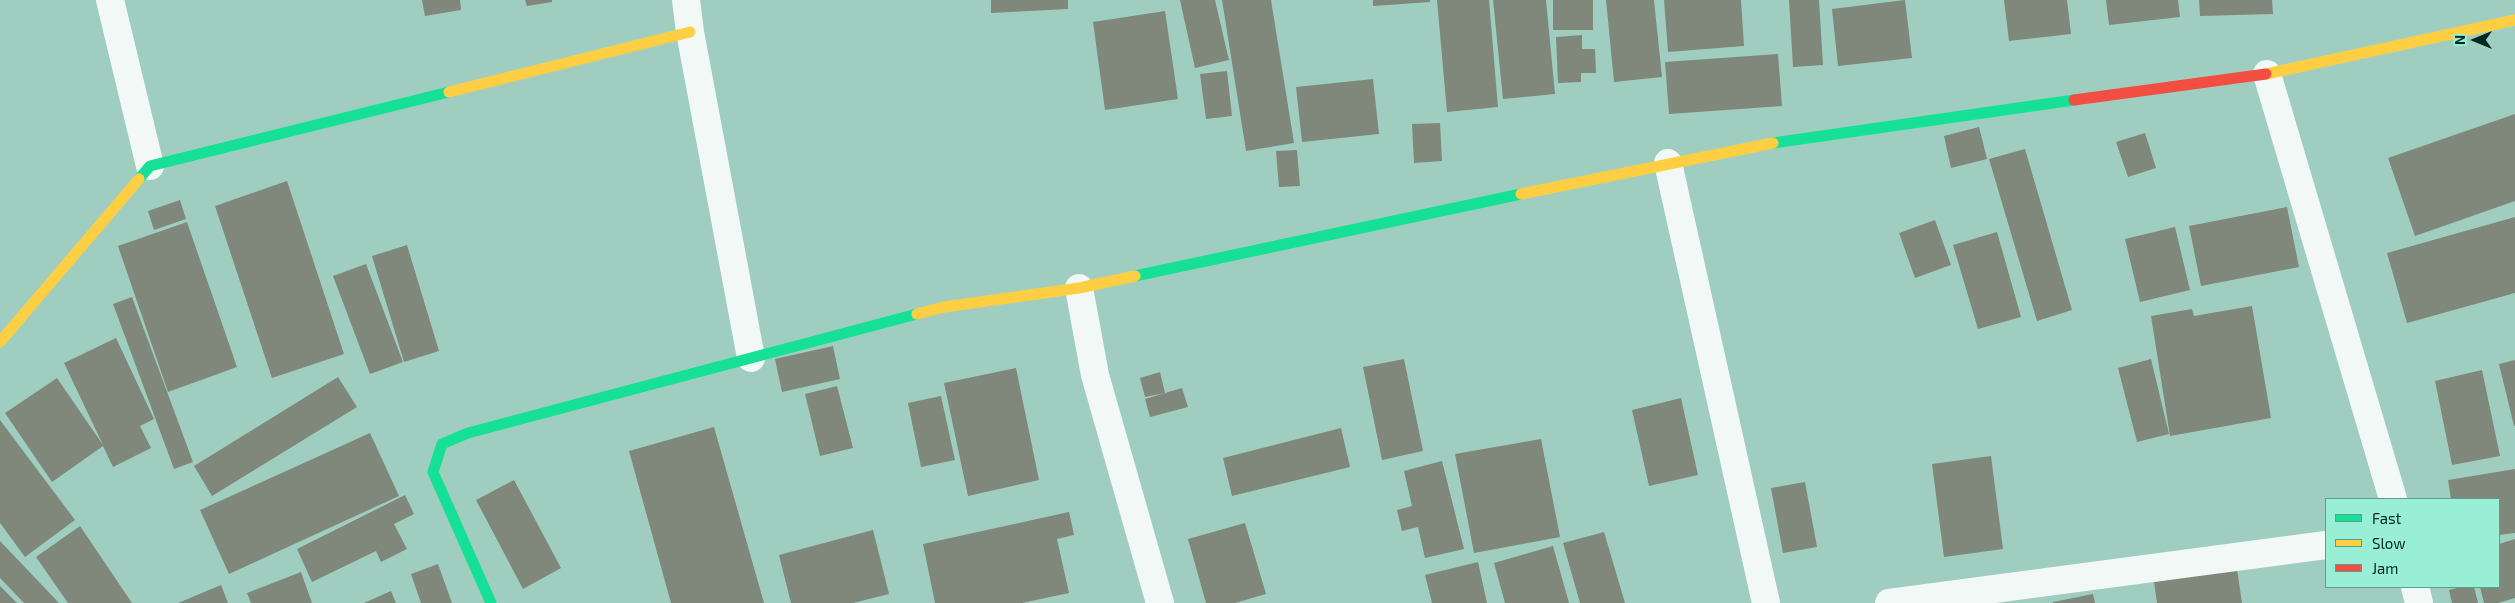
<!DOCTYPE html>
<style>
body{margin:0}
#map{position:relative;width:2515px;height:603px;overflow:hidden;background:#9fcec1;font-family:"Exo 2",sans-serif}
canvas{display:block}
.legend{position:absolute;left:2325px;top:498px;width:175px;height:90px;box-sizing:border-box;background:#98efd5;border:1px solid #5c9f8c;margin:0;padding:6px 9px;list-style:none;font-size:15px;color:#01281f}
.legend li{display:flex;align-items:center;gap:10px;height:25px}
.legend b{width:25px;border:1px solid #5c9f8c}
.north{position:absolute;left:2450px;top:15px;width:50px;height:50px;-webkit-text-stroke:4px #98efd5;paint-order:stroke;rotate:270deg;font-size:14px;font-weight:700;line-height:20px;text-align:center;color:#01281f}
.north::after{content:'';display:block;margin:auto;width:18px;height:22px;background:#01281f;clip-path:polygon(50% 0,100% 100%,50% 72%,0 100%)}
</style>
<div id="map">
<canvas width="2515" height="603"></canvas>
<ul class="legend">
<li><b style="height:6px;background:#16e098"></b>Fast</li>
<li><b style="height:6px;background:#ffcf43"></b>Slow</li>
<li><b style="height:6px;background:#f24e42"></b>Jam</li>
</ul>
<div class="north">N</div>
</div>
<script>
const g = document.querySelector('canvas').getContext('2d');
g.lineJoin = 'round';
function fillPath(path, color) {
  g.fillStyle = color;
  g.fill(path, 'evenodd');
}
function toPath(rows) {
  const path = new Path2D();
  for (const r of rows) {
    path.moveTo(r[0], r[1]);
    for (let i = 2; i < r.length; i += 2) path.lineTo(r[i], r[i + 1]);
  }
  return path;
}
function strokePath(path, color, width, dash) {
  g.strokeStyle = color;
  g.lineWidth = width;
  g.lineCap = dash ? 'butt' : 'round';
  g.setLineDash(dash || []);
  g.stroke(path);
}
fillPath(toPath([
 [422,0,460,0,461,10,425,16],
 [525,0,552,0,552,2,527,6],
 [991,0,1068,0,1068,9,991,13],
 [1180,0,1215,0,1229,60,1195,68],
 [1222,0,1271,0,1294,143,1246,151],
 [1373,0,1430,0,1430,2,1373,6],
 [1437,0,1489,0,1498,107,1447,112],
 [1493,0,1546,0,1555,94,1503,99],
 [1553,0,1593,0,1593,30,1553,30],
 [1606,0,1654,0,1662,77,1614,82],
 [1664,0,1741,0,1744,46,1668,52],
 [1789,0,1819,0,1823,65,1793,67],
 [1905,0,1912,58,1838,66,1832,9],
 [2004,0,2067,0,2071,34,2009,41],
 [2106,0,2178,0,2180,17,2109,25],
 [2199,0,2272,0,2273,14,2200,16],
 [1165,11,1178,99,1105,110,1093,22],
 [1582,35,1582,49,1595,49,1596,73,1581,73,1581,82,1558,83,1556,37],
 [1778,54,1782,106,1669,114,1665,62],
 [1227,71,1232,116,1206,119,1200,74],
 [1373,79,1379,134,1302,142,1296,87],
 [2515,114,2515,201,2415,236,2388,158],
 [1440,123,1442,161,1414,163,1412,124],
 [1979,127,1987,159,1951,168,1944,136],
 [2145,133,2156,168,2128,177,2116,142],
 [2025,149,2072,310,2037,321,1989,159],
 [1297,150,1300,186,1279,187,1276,151],
 [287,181,344,354,272,378,215,206],
 [180,200,186,219,154,230,148,211],
 [2287,207,2299,267,2201,286,2189,226],
 [2515,217,2515,293,2407,323,2387,253],
 [1935,220,1951,265,1915,278,1899,233],
 [187,222,237,367,168,392,118,246],
 [2175,227,2190,290,2140,302,2125,239],
 [1997,232,2021,317,1978,329,1953,245],
 [407,245,439,351,404,362,372,256],
 [366,264,403,362,370,374,333,276],
 [132,297,193,462,174,469,113,304],
 [2252,306,2271,418,2170,436,2151,316,2192,309,2194,316],
 [116,338,154,419,140,426,151,448,113,467,103,446,52,482,5,413,57,378,103,445,64,363],
 [833,346,840,379,782,392,775,359],
 [1404,359,1423,451,1382,460,1363,367],
 [2151,359,2169,434,2137,442,2118,368],
 [2515,360,2515,426,2514,426,2499,364],
 [1016,368,1039,480,968,496,944,383],
 [2482,370,2500,456,2452,465,2435,381],
 [1160,372,1165,393,1145,397,1140,378],
 [338,377,357,407,212,496,194,466],
 [837,386,853,448,820,456,805,394],
 [1182,388,1188,407,1150,417,1145,399],
 [941,396,955,460,921,467,908,403],
 [1681,398,1698,475,1649,486,1632,410],
 [0,420,75,520,25,557,0,523],
 [714,427,764,603,671,603,629,451],
 [1341,428,1350,467,1232,496,1223,458],
 [370,433,399,496,229,574,200,510],
 [1541,439,1560,537,1474,553,1455,454],
 [1991,456,2003,549,1944,557,1932,464],
 [1442,461,1464,549,1425,558,1418,527,1402,531,1397,510,1412,506,1404,471],
 [2515,469,2515,533,2499,535,2499,499,2451,499,2448,480],
 [514,480,561,568,523,589,476,500],
 [1805,482,1817,547,1783,553,1771,488],
 [405,495,414,514,394,524,407,549,381,562,376,551,312,582,297,549],
 [1069,512,1074,535,1057,539,1069,593,1022,603,935,603,923,544],
 [1245,523,1266,594,1235,603,1206,603,1188,539],
 [80,526,132,603,68,603,36,557],
 [873,530,889,594,853,603,791,603,779,555],
 [1604,532,1625,603,1580,603,1563,543],
 [2515,539,2515,598,2498,603,2484,603,2480,587,2499,587,2499,544],
 [0,541,59,603,24,603,0,578],
 [1553,546,1569,603,1505,603,1494,563],
 [1478,562,1487,603,1432,603,1425,575],
 [438,564,452,603,421,603,411,574],
 [2237,569,2242,603,2157,603,2154,582],
 [301,572,312,603,251,603,247,593],
 [221,585,228,603,178,603],
 [0,586,17,603,0,603],
 [2461,587,2474,587,2478,603,2452,603,2449,590],
 [391,591,396,603,364,603],
 [2093,594,2095,603,2053,603,2053,602]
]), '#7f887a');
strokePath(toPath([
 [110,0,150,166],
 [686,0,690,32,751,358],
 [2267,74,2393,499],
 [1668,163,1766,603],
 [1079,288,1095,375,1160,603],
 [2415,587,2419,603],
 [1889,603,2326,545]
]), '#f1f8f6', 28);
strokePath(toPath([
 [1773,143,2074,100],
 [139,179,150,166,449,92],
 [1135,276,1521,194],
 [491,603,433,472,442,444,468,433,917,314]
]), '#16e098', 11);
strokePath(toPath([
 [2266,74,2515,20],
 [449,92,690,32],
 [1521,194,1773,143],
 [917,314,944,307,1079,288,1135,276],
 [0,342,139,179]
]), '#ffcf43', 11);
strokePath(toPath([
 [2074,100,2266,74]
]), '#f24e42', 11);
</script>
